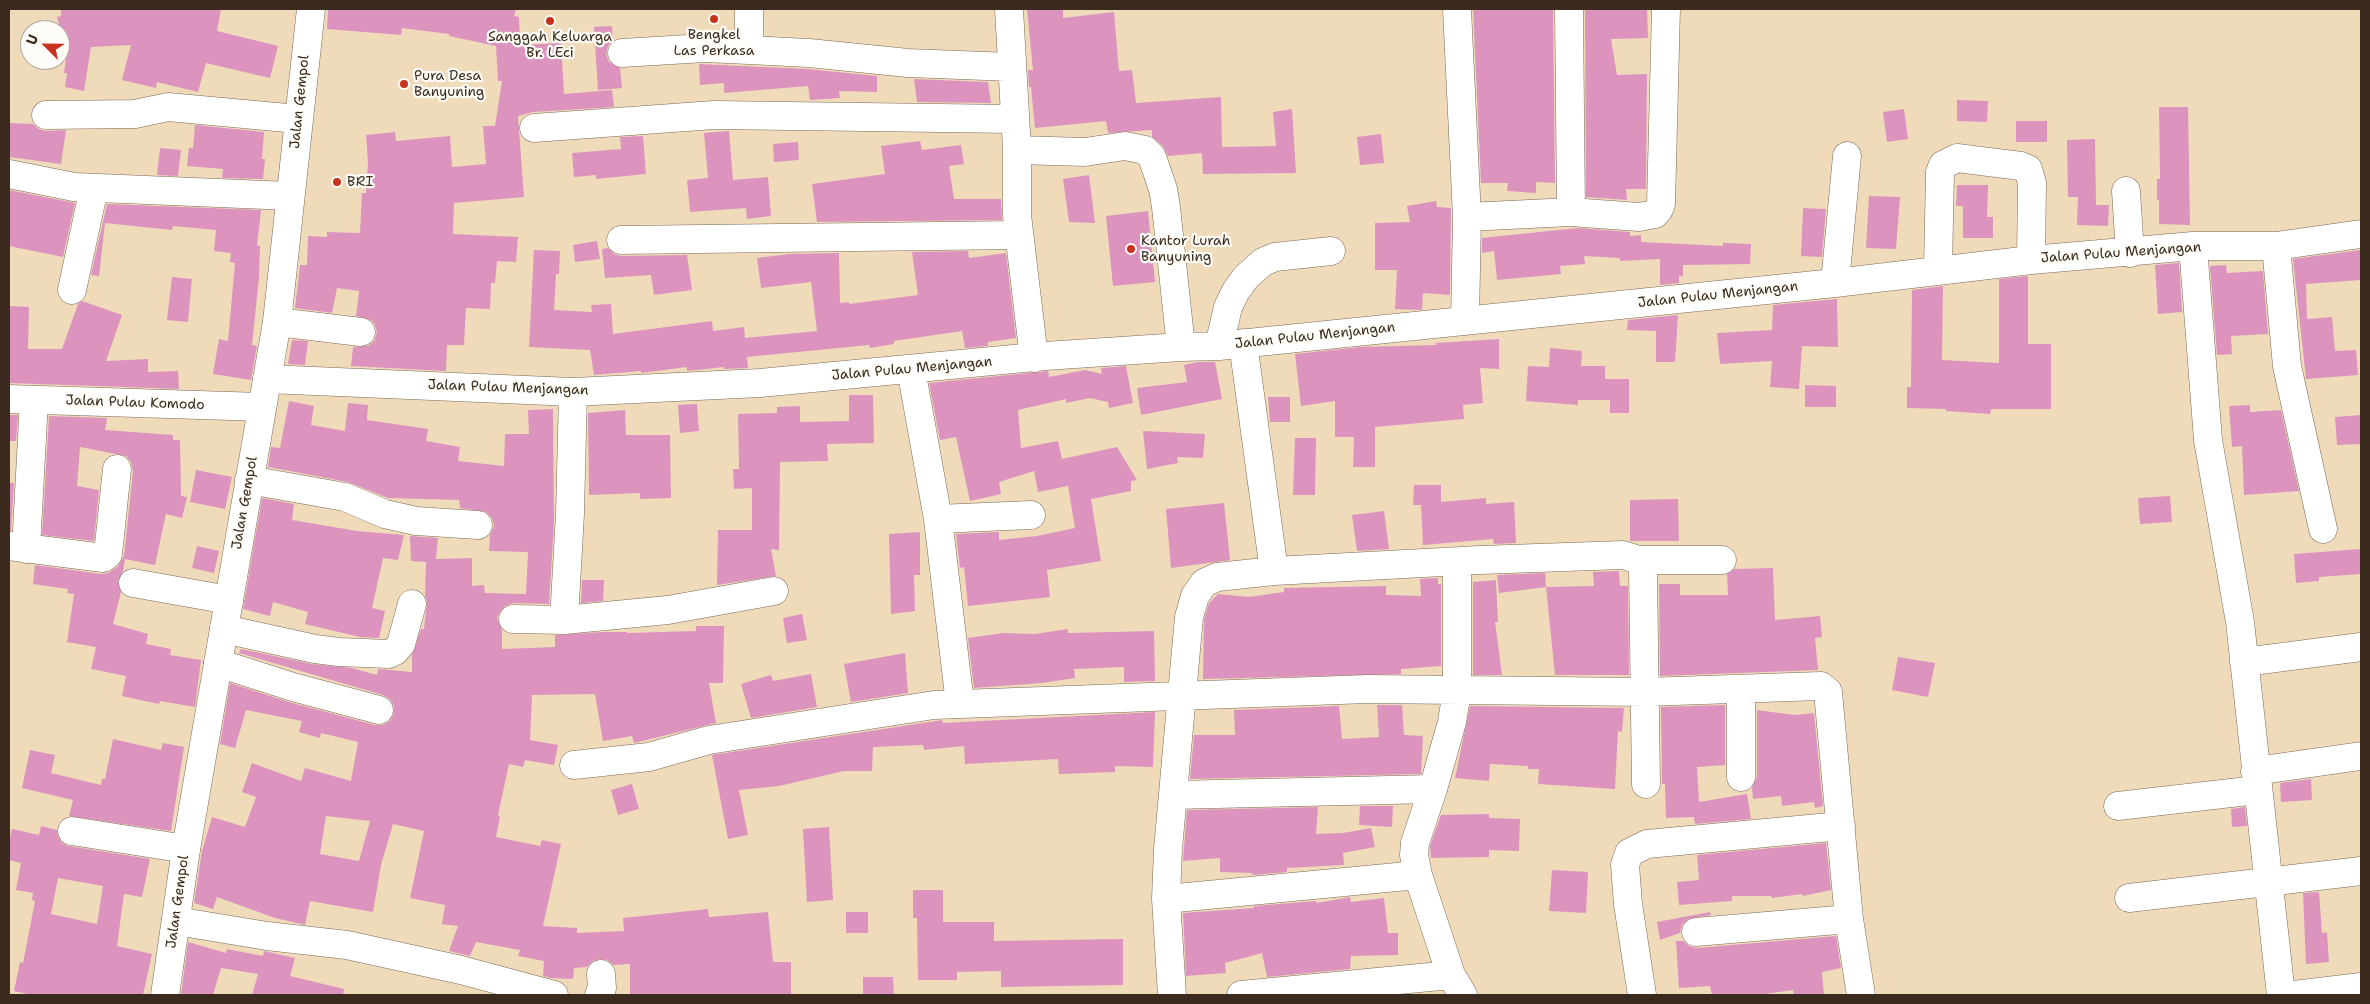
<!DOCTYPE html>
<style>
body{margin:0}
#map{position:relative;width:2370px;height:1004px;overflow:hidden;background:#efdbba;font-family:"Shantell Sans",sans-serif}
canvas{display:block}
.frame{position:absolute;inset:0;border:10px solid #3b2a1e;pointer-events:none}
.north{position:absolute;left:20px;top:20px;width:50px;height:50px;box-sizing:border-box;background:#fdfcf7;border:1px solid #afa8a0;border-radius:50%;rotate:293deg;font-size:14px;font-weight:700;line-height:20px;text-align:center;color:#3b2a1e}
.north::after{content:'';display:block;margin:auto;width:18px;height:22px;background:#c8321e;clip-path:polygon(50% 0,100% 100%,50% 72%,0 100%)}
</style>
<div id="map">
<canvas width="2370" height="1004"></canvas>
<div class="frame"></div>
<div class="north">U</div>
</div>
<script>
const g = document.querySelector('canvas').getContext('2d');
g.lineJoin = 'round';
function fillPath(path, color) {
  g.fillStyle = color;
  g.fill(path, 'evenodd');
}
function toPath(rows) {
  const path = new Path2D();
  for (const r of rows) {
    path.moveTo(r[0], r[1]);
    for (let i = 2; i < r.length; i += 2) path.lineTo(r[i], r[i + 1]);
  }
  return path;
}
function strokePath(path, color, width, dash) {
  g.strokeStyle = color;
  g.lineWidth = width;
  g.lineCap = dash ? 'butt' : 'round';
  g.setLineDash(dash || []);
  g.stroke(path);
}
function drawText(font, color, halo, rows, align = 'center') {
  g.font = font + ' "Shantell Sans",sans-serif';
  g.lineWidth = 4.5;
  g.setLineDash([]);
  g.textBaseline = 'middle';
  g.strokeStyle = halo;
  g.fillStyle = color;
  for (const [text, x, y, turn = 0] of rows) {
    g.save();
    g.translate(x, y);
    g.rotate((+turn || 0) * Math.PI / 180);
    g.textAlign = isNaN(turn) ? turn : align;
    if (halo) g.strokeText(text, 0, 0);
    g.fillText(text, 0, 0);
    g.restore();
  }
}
fillPath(toPath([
 [61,9,221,9,217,31,278,46,270,78,206,63,198,92,157,82,156,88,122,80,131,45,91,47,84,91,65,87,67,73,64,73,67,52,57,17,61,16],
 [328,9,516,9,514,16,519,17,520,45,561,43,564,94,612,90,614,107,533,112,518,116,524,197,454,203,453,234,518,237,516,262,497,261,495,283,491,283,490,309,466,308,464,345,447,345,446,371,351,366,353,347,368,346,374,341,377,333,375,325,371,320,356,316,359,291,337,288,332,313,295,308,300,265,307,265,308,236,327,237,327,232,360,233,362,193,366,193,368,162,366,135,395,132,396,141,450,136,452,167,486,164,483,126,495,126,502,81,498,81,496,46,449,36,449,34,402,28,401,35,327,29],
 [1027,9,1063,9,1063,18,1114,12,1119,71,1132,70,1136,103,1221,97,1222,147,1276,146,1273,112,1292,109,1296,173,1203,174,1202,153,1168,156,1163,146,1152,137,1152,130,1108,133,1106,121,1035,128,1031,87,1029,87,1028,70,1033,70],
 [1473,9,1553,9,1555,183,1536,182,1536,193,1507,191,1508,183,1481,183],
 [1585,9,1647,9,1648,38,1611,39,1617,75,1647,74,1646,189,1626,189,1627,200,1586,197],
 [612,26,613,40,608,46,606,54,609,62,620,68,622,88,598,90,594,27],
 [699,64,808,69,877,76,877,92,839,91,840,98,810,100,808,86,724,93,724,83,700,85],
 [914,79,988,82,991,103,917,102],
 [1957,100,1988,101,1987,122,1957,121],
 [2159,107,2188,107,2190,225,2159,224,2159,200,2157,200,2157,179,2160,179],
 [1904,109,1908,139,1887,142,1883,112],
 [2016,121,2047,121,2047,142,2016,142],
 [9,123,33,124,39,129,46,131,66,130,61,164,9,157],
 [195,125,264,132,262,159,265,159,263,179,222,178,223,169,187,166,189,148,193,148],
 [729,131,733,180,768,177,771,216,747,219,746,208,690,212,687,180,708,178,704,133],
 [1381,134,1384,163,1360,165,1357,137],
 [643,136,646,174,596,179,596,175,574,177,572,153,621,149,620,137],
 [2095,139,2096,205,2109,205,2108,226,2077,225,2078,197,2068,197,2067,140],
 [920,141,922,150,961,145,964,164,949,166,954,199,1001,199,1002,220,817,222,812,184,885,174,881,146],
 [798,142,799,160,774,162,773,144],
 [160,148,181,150,178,176,157,175],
 [1089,175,1095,223,1069,222,1063,179],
 [1957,185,1988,185,1987,217,1993,217,1993,238,1963,238,1963,206,1956,206],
 [9,190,75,203,63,257,9,246],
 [1869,196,1900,197,1896,249,1866,248],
 [1436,201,1437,207,1451,208,1450,295,1423,293,1422,310,1395,309,1397,270,1375,270,1375,223,1410,222,1407,206],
 [107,204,261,210,257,246,260,246,259,277,252,345,257,346,251,380,213,374,219,339,228,341,235,263,230,262,231,253,214,251,216,230,173,226,172,230,105,223,99,276,91,275],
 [1803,208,1826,209,1822,257,1801,256],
 [1148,211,1155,282,1113,286,1106,216],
 [1578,228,1630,232,1630,236,1641,235,1641,242,1723,246,1723,243,1751,244,1750,264,1683,265,1683,276,1679,276,1679,283,1660,285,1660,259,1620,261,1620,258,1584,256,1585,264,1560,266,1561,274,1497,280,1494,251,1482,253,1482,238],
 [597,241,600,259,575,262,573,245],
 [608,248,614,254,621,256,687,255,692,290,654,295,651,275,605,278,602,249],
 [534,250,560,251,559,274,556,274,554,310,592,312,591,305,611,304,613,334,712,321,713,331,744,327,745,338,817,331,811,282,761,288,757,258,789,254,839,253,840,303,849,302,849,304,918,295,912,252,968,251,969,258,1006,253,1016,338,988,342,988,346,965,348,962,331,894,341,894,344,870,348,869,345,747,357,748,368,724,369,724,367,687,371,687,367,641,373,641,371,594,375,590,350,529,347],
 [2361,250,2361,280,2306,284,2307,319,2332,317,2335,351,2356,350,2358,375,2306,379,2293,259],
 [2179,263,2182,312,2158,314,2155,265],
 [2226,265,2227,273,2263,271,2268,334,2231,336,2232,354,2217,355,2210,266],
 [2028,276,2028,344,2051,344,2051,409,1991,409,1990,414,1946,411,1946,409,1907,408,1907,387,1911,387,1912,290,1943,286,1942,360,1999,363,1999,279],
 [172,277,192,279,188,322,167,320],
 [1837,299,1838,347,1802,346,1799,389,1770,387,1772,361,1720,364,1717,333,1772,330,1773,305],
 [82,301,122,315,106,361,148,359,148,372,178,371,179,389,9,383,9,306,29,307,28,349,62,349,78,304],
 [1678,315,1675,362,1656,362,1656,331,1627,330,1628,320],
 [1499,339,1499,369,1480,368,1483,403,1463,405,1464,419,1375,427,1375,467,1353,467,1354,437,1335,437,1335,401,1301,406,1295,354,1360,347,1436,345,1436,343],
 [292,340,308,341,305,365,288,364],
 [1550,348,1582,351,1581,366,1605,366,1605,379,1629,379,1629,413,1610,413,1610,400,1578,400,1578,405,1526,401,1528,366,1549,367],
 [1198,362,1215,362,1222,399,1141,415,1137,388,1187,382,1184,365],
 [1126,366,1133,403,1109,408,1108,402,1090,398,1066,403,1066,399,1018,410,1021,448,1058,441,1062,459,1117,447,1137,480,1131,481,1131,491,1091,499,1101,561,1047,570,1050,597,968,606,964,567,960,568,956,534,999,532,999,540,1037,536,1075,528,1068,486,1038,492,1034,471,999,482,1001,494,970,501,956,437,940,440,929,383,1048,371,1049,377,1085,370,1102,374,1101,368],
 [1805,385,1836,386,1836,407,1805,407],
 [849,395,873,395,874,443,827,444,828,461,780,462,779,550,771,549,776,576,717,585,718,530,752,530,752,488,734,489,733,469,739,469,738,414,777,413,777,407,800,406,800,422,849,421],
 [1268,397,1290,397,1290,422,1270,422],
 [289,401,314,406,311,425,345,431,348,403,368,405,367,420,428,429,426,441,460,447,458,461,504,466,505,434,529,434,528,410,553,409,554,523,549,604,513,603,505,606,500,611,497,618,502,630,502,649,555,647,555,635,602,632,627,632,627,633,696,631,696,626,724,626,723,683,709,683,716,723,634,743,632,736,603,741,595,694,532,695,530,740,558,745,554,765,525,760,523,767,509,764,498,815,500,816,496,837,540,846,542,840,561,844,543,926,577,928,577,933,624,931,623,918,708,909,709,917,768,912,773,962,791,962,791,995,630,995,630,964,614,965,607,960,599,959,593,961,587,967,574,968,573,979,550,978,543,976,544,961,518,956,520,950,476,942,470,956,449,951,458,926,442,924,445,905,410,898,424,831,393,824,381,865,373,912,310,901,305,925,275,918,217,897,213,909,194,903,202,851,212,817,245,827,256,797,242,792,252,763,301,781,305,768,351,781,358,742,321,733,320,738,299,732,302,721,246,710,235,748,220,744,230,683,289,702,375,725,383,725,390,721,394,714,394,706,390,699,383,695,239,653,241,649,312,664,352,668,377,675,378,669,412,672,412,655,421,629,424,629,427,601,425,596,426,562,411,561,410,536,438,538,436,559,472,558,472,586,484,585,485,593,526,594,528,552,489,551,490,535,494,526,492,518,486,512,460,508,459,500,388,498,348,482,268,467,271,447,280,448],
 [326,816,370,821,359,861,320,854],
 [697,404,699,431,680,433,678,405],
 [2250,405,2250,412,2281,410,2299,491,2244,495,2242,446,2232,447,2229,406],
 [625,410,626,435,670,435,671,498,640,499,640,493,589,495,588,413],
 [9,415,18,415,16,441,9,441],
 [2361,415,2361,444,2337,445,2335,417],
 [49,416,107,418,105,430,173,435,173,440,180,440,181,496,187,497,182,518,166,514,155,565,125,559,123,571,118,581,121,592,113,624,148,634,146,644,171,649,170,655,201,660,195,707,160,701,159,704,122,696,126,676,91,669,96,647,67,642,74,594,67,593,68,589,33,584,35,565,101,574,108,573,118,566,124,556,133,471,131,462,126,456,80,447,77,486,99,490,94,541,42,535],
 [1143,431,1205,434,1203,458,1177,457,1178,463,1147,469],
 [1295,438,1316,438,1315,495,1293,495],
 [196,470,232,477,225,509,190,502],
 [9,483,14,483,11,531,9,531],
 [1414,485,1441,485,1441,502,1486,498,1486,504,1514,502,1516,543,1494,544,1493,539,1423,545,1421,505,1413,505],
 [2170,496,2172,522,2140,524,2138,498],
 [262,498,294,504,292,520,357,531,404,535,398,560,383,558,372,608,385,611,379,638,360,637,305,624,308,612,273,602,270,616,243,609],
 [1678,499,1679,541,1630,541,1630,500],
 [1224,503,1230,560,1171,568,1166,509],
 [1384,511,1389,549,1357,551,1352,515],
 [920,532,920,575,914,575,915,611,891,614,889,534],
 [197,546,219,551,214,573,192,568],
 [2361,549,2361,574,2319,577,2319,581,2296,583,2294,554],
 [1773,568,1775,620,1820,616,1822,637,1815,638,1818,670,1660,676,1659,584,1680,584,1680,595,1728,595,1727,574,1734,569],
 [1619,571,1620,586,1628,586,1629,675,1555,675,1546,587,1499,593,1497,575,1545,573,1546,587,1594,586,1593,572],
 [1438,578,1438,584,1441,584,1441,666,1401,669,1401,674,1203,679,1204,620,1209,603,1218,594,1249,597,1284,592,1284,588,1386,586,1386,595,1421,596,1420,579],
 [582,580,604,580,603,601,581,603],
 [1496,580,1498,622,1495,622,1502,675,1473,675,1473,582],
 [802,614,807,640,787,643,783,618],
 [1068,629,1068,633,1154,631,1155,681,1124,682,1124,667,1074,669,1075,678,1042,683,974,688,968,638,1003,633,1035,634],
 [905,653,908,693,851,702,844,664],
 [1898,657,1935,663,1928,697,1892,690],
 [811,674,817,707,751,718,741,684,771,675,773,681],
 [1377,705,1402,705,1404,735,1423,736,1421,774,1190,779,1194,735,1235,735,1234,710,1339,706,1342,739,1379,737],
 [1725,705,1725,765,1697,767,1699,802,1747,794,1751,819,1695,824,1694,817,1666,818,1665,784,1662,784,1661,707],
 [1470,706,1624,708,1622,732,1618,731,1615,789,1538,784,1539,769,1528,769,1528,766,1490,764,1489,781,1455,778],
 [1757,710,1794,715,1814,713,1823,806,1815,808,1814,802,1782,806,1781,796,1753,799,1752,787,1757,777],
 [1155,712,1153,767,1115,766,1115,772,1059,774,1058,759,965,764,964,746,924,750,923,745,873,747,872,771,844,771,779,786,739,790,748,835,728,839,712,755,936,721,942,720,943,723],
 [113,739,161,750,163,743,184,747,171,831,69,816,73,800,22,788,30,750,55,755,51,773,101,785,102,779,105,779],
 [2311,779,2312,800,2281,802,2280,783],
 [632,784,639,809,618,815,611,790],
 [1360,806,1393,806,1392,827,1359,825],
 [1318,807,1316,834,1343,833,1371,828,1375,847,1343,853,1344,865,1287,868,1287,872,1253,875,1252,873,1220,872,1220,858,1183,861,1187,810],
 [2245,807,2247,826,2232,827,2231,809],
 [1489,814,1489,818,1520,819,1519,851,1489,850,1489,857,1431,858,1430,846,1441,815],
 [41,826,57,830,58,837,62,843,69,846,150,859,142,897,124,894,117,946,152,954,143,995,33,995,14,991,20,962,23,963,35,901,32,900,33,893,16,890,21,863,9,860,9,842,12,829,39,835],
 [58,878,103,886,97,924,51,914],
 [829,827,833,900,807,902,803,829],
 [1826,843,1831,890,1803,896,1802,894,1772,898,1771,896,1732,896,1732,901,1679,905,1677,882,1699,880,1697,855],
 [1552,870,1588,872,1586,913,1549,911],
 [913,890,943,890,943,922,994,922,994,941,1123,939,1123,985,1001,987,1001,971,957,972,957,980,918,980,917,918,913,918],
 [2319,892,2322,933,2327,932,2329,962,2306,964,2303,893],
 [1350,897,1351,902,1384,898,1388,933,1398,933,1398,955,1351,956,1350,969,1267,977,1262,953,1225,963,1226,973,1186,976,1183,913,1254,908,1254,906,1316,901,1317,903],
 [846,912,868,912,868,933,846,933],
 [1710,912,1711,915,1688,919,1682,925,1680,933,1660,940,1657,922],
 [1836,936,1841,968,1822,972,1824,995,1794,995,1793,990,1758,995,1712,995,1710,986,1679,988,1676,941,1683,941,1689,946,1697,948],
 [188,942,226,953,227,949,263,956,264,951,295,958,290,976,344,989,343,995,252,995,258,974,221,968,213,995,181,995],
 [863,977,893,977,894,995,863,995]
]), '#dc94bf');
const minor = toPath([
 [749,9,749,50],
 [1009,9,1017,150,1017,215,1034,358],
 [1457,9,1467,217,1465,321],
 [1569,9,1571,212],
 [622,53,705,48,749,50,809,53,908,63,1012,67],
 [46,115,135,114,168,107,298,119],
 [534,128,714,115,1014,119],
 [1017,150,1085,152,1125,146,1145,150,1152,157,1163,189,1166,207,1181,347],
 [9,174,74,187,290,196],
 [2126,191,2130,253],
 [1467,217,1571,212,1639,217,1655,214,1659,209,1661,204,1666,9],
 [621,240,1018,235],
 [2193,246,2208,440,2240,622,2281,995],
 [2276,246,2287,366,2323,529],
 [1938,269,1940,172,1943,165,1957,158,2021,166,2028,169,2032,183,2031,260],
 [1835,283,1847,156],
 [72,290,94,188],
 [277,322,361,332],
 [1243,343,1274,571],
 [1219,346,1228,307,1236,291,1246,277,1263,262,1275,257,1331,251],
 [911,369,938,519,960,704],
 [267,379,573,392,760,383,1045,356,1181,347,1219,346,1835,283,2031,260,2193,246,2276,246,2361,234],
 [9,399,262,407],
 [249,480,345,497,385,514,416,521,478,525],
 [938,519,1031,515],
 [9,546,103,558,108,554,117,469],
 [26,549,34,400],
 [1639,560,1643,569,1646,784],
 [1457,562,1457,691,1452,722,1433,789,1415,843,1414,855,1418,875,1451,975,1463,995],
 [133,583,229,600],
 [513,619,564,620,668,610,774,591],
 [564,620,570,514,573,392],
 [224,629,315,649,339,652,389,654,395,651,401,644,412,604],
 [2244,662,2361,647],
 [218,663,293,687,379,710],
 [1741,690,1741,777],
 [574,765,649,757,709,740,934,705,1367,689,1645,692,1821,686,1828,692,1849,919,1861,995],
 [2255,771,2361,756],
 [1173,795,1433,789],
 [2118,806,2257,790],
 [72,831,186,849],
 [2129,898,2361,871],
 [1166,899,1418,875],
 [176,921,267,936,347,945,461,970,554,995],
 [1696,932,1849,919],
 [599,995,602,988,601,974],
 [1172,995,1166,899,1168,849,1189,617,1195,596,1204,583,1217,577,1274,571,1480,560,1623,555,1639,560,1722,560],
 [1241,995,1451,975],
 [1642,995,1628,904,1625,865,1629,853,1647,844,1841,826],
 [2294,995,2361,987]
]);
const major = toPath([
 [165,995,186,849,277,322,311,9]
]);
strokePath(minor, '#7a6855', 29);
strokePath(major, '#7a6855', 29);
strokePath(minor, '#fff', 28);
strokePath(major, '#fff', 28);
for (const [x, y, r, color] of [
 [714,19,5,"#c8321e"],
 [550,21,5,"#c8321e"],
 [404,84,5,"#c8321e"],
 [337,182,5,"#c8321e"],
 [1131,249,5,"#c8321e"]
]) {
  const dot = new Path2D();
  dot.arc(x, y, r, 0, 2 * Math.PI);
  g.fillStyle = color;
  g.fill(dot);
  strokePath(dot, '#fdfcf7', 2);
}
drawText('14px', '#3b2a1e', '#fdfcf7', [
 ["Bengkel",714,35,"center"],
 ["Las Perkasa",714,51,"center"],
 ["Sanggah Keluarga",550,37,"center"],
 ["Br. LEci",550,53,"center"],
 ["Pura Desa",414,76],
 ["Banyuning",414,92],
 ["BRI",347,182],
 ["Kantor Lurah",1141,241],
 ["Banyuning",1141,257]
], 'left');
drawText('14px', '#3b2a1e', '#fdfcf7', [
 ["Jalan Gempol",300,102,-84],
 ["Jalan Pulau Menjangan",2121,253,-4],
 ["Jalan Pulau Menjangan",1718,295,-6],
 ["Jalan Pulau Menjangan",1315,336,-6],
 ["Jalan Pulau Menjangan",912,369,-5],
 ["Jalan Pulau Menjangan",508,388,2],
 ["Jalan Pulau Komodo",135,403,2],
 ["Jalan Gempol",245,503,-80],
 ["Jalan Gempol",178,902,-82]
]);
</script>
